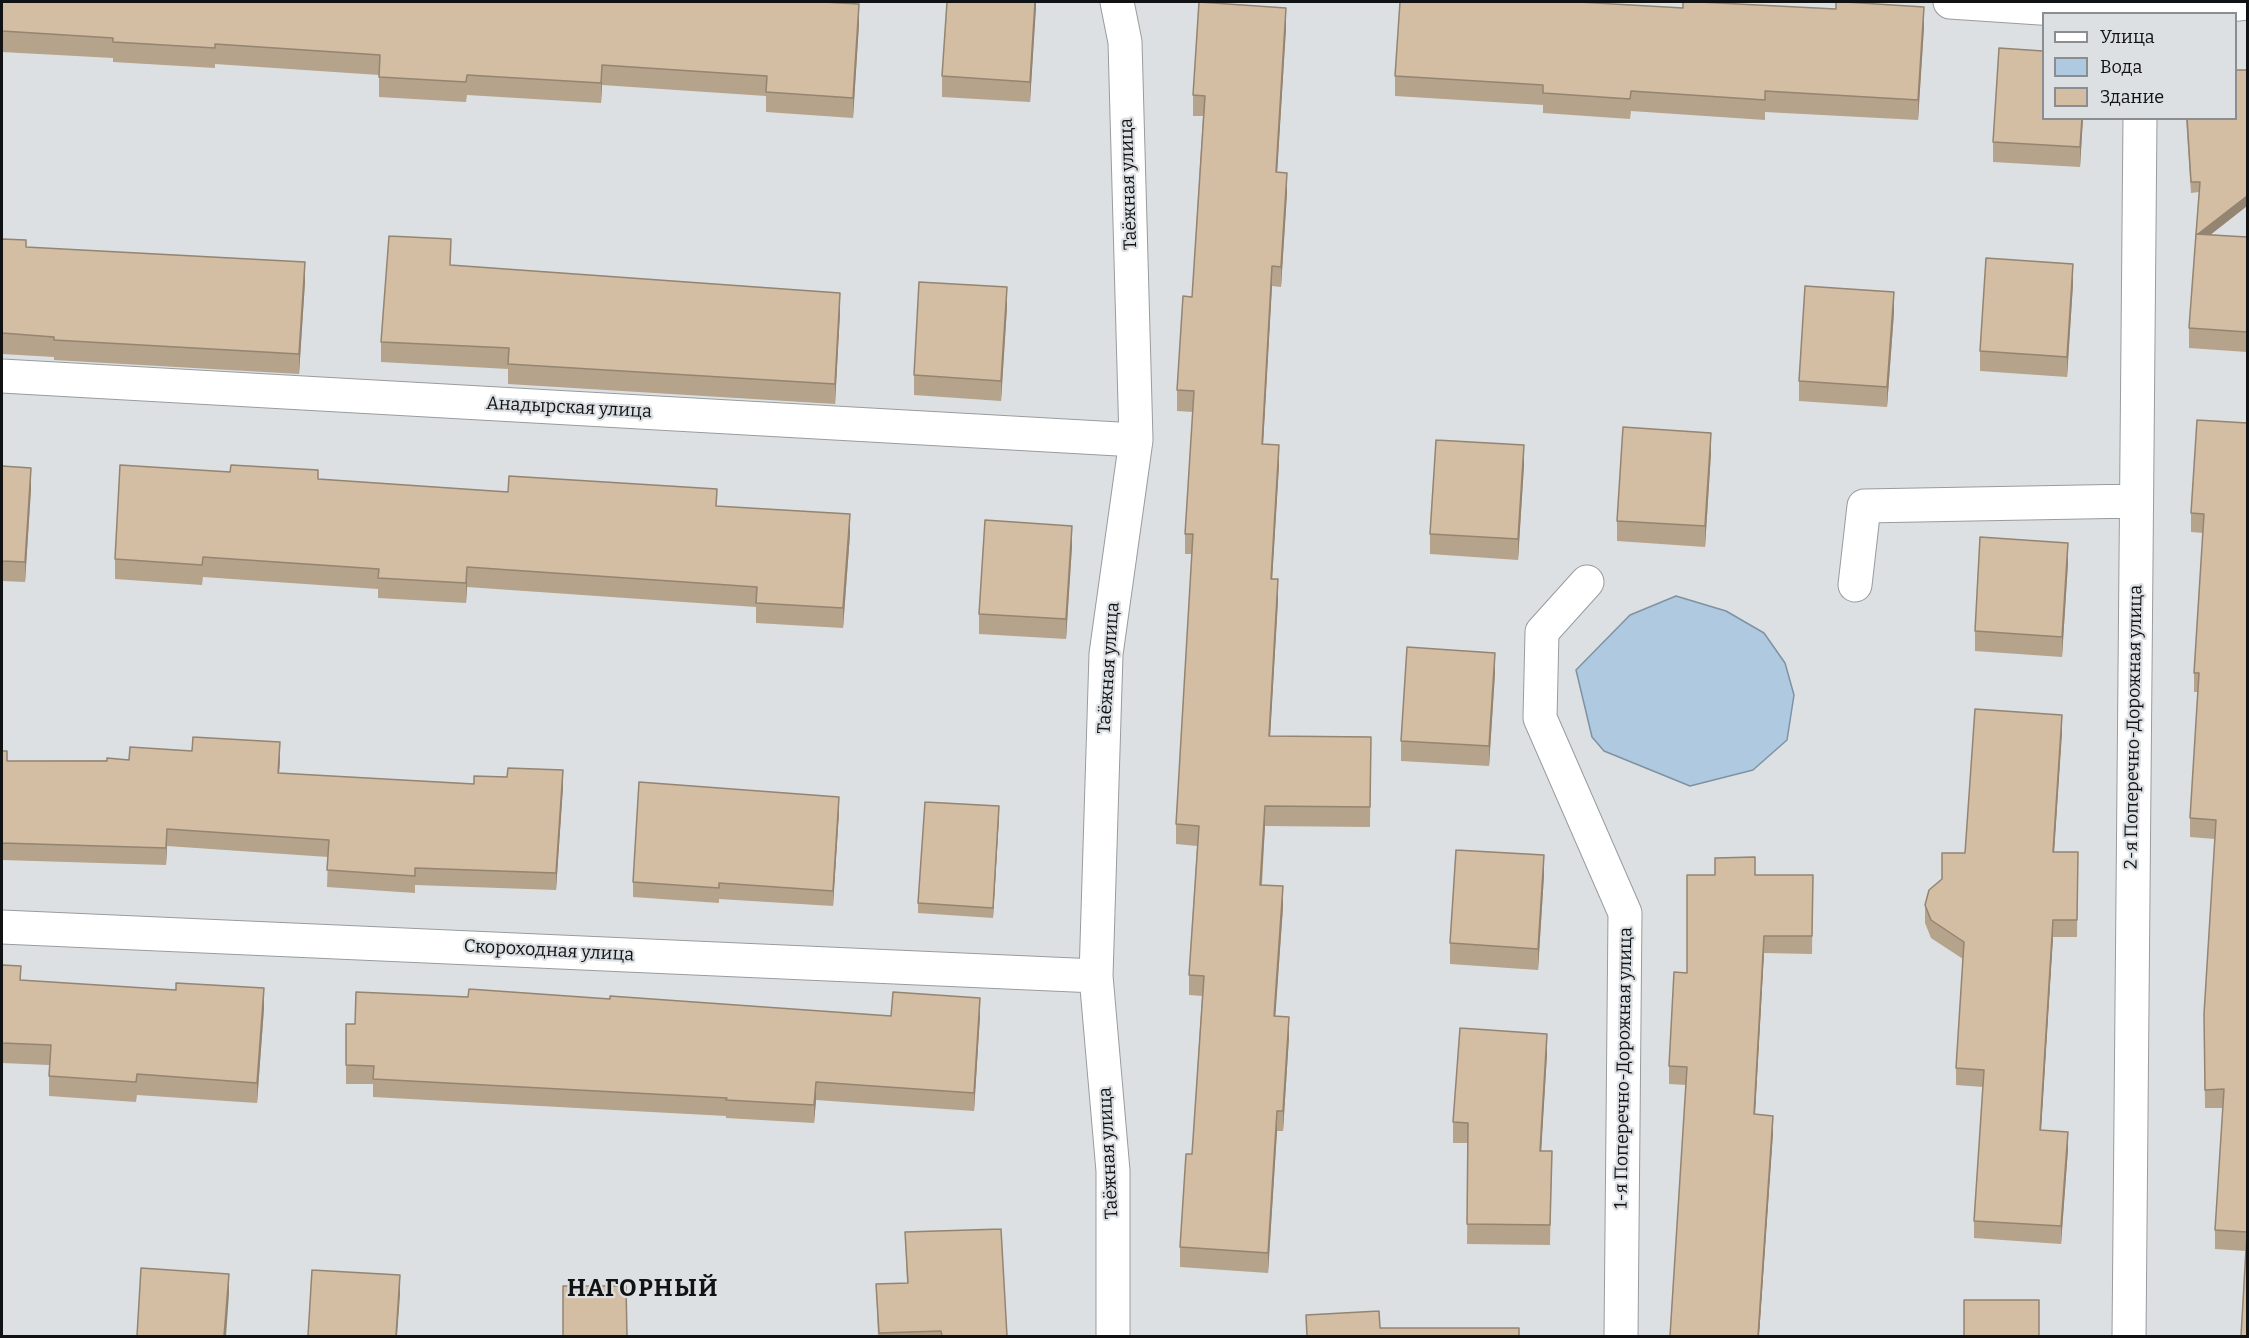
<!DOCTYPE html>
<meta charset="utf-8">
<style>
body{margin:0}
#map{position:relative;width:2249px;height:1338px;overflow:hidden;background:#dce0e3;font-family:Bitter,serif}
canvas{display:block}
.frame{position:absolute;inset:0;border:3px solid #101213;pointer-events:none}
.legend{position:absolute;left:2042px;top:12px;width:195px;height:108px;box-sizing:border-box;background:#dce0e3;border:2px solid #8a8e90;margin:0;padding:8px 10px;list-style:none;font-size:18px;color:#101213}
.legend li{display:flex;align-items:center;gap:12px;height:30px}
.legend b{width:30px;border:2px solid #8a8e90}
</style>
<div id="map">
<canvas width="2249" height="1338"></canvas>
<div class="frame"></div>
<ul class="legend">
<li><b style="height:8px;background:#fff"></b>Улица</li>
<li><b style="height:16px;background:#afc9e0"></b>Вода</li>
<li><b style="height:16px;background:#d3bda3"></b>Здание</li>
</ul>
</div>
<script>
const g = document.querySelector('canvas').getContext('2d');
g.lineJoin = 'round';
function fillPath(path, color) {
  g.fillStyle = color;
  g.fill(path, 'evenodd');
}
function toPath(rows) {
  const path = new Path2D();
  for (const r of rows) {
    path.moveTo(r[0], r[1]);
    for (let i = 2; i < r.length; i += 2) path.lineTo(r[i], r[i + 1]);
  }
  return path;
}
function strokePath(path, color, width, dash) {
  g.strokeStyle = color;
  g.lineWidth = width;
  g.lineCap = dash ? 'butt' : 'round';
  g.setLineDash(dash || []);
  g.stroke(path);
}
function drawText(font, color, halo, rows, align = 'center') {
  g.font = font + ' Bitter,serif';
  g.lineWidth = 4.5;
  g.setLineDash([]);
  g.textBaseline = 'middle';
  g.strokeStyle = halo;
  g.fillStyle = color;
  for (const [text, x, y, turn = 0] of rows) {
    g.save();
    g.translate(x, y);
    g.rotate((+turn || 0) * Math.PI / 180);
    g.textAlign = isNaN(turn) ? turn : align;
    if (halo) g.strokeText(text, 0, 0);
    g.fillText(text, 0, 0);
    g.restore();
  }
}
const water = toPath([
 [1676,596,1726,611,1764,633,1785,663,1794,695,1787,740,1753,770,1690,786,1604,751,1592,737,1576,670,1630,615,1676,596]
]);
fillPath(water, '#afc9e0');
strokePath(water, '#7f92a2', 1.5);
const minor = toPath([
 [1950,2,2130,14],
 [2148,14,2248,3],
 [2,376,1136,440],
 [1587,582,1542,632,1540,718,1625,913,1621,1336],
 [1855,585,1864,506,2136,501],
 [2,927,1096,976],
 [1113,1336,1113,1171,1096,976,1106,654,1136,440,1125,42,1117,2],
 [2129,1336,2140,118]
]);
strokePath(minor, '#989c9e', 35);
strokePath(minor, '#fff', 33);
fillPath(toPath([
 [2,2,859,24,853,118,766,112,766,96,602,85,601,103,467,95,466,102,379,97,379,75,215,64,215,68,113,62,113,58,2,52],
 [1036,2,1030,102,942,97,942,76],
 [1924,27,1918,120,1765,112,1765,120,1631,111,1630,119,1543,113,1543,105,1395,96,1395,76],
 [1286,28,1277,172,1287,193,1281,287,1272,286,1263,444,1279,465,1272,579,1278,600,1270,736,1371,737,1370,827,1265,826,1262,885,1283,907,1275,1016,1289,1037,1283,1131,1277,1131,1268,1273,1180,1267,1180,1247,1192,1154,1202,996,1189,995,1189,975,1197,846,1176,844,1176,824,1192,554,1185,554,1185,534,1193,412,1177,411,1177,390,1192,297,1203,116,1193,116,1193,95],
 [2247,70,2247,206,2210,235,2247,237,2247,352,2189,348,2189,328,2199,192,2191,193,2186,118,2235,118],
 [2083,118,2080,167,1993,162,1993,142],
 [2,239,26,247,305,282,299,374,54,360,54,357,2,354],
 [451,266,840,313,835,404,508,384,508,369,381,362,381,342],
 [2073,284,2067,377,1980,371,1980,351],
 [1007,307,1001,401,914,395,914,375],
 [1894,312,1887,407,1799,401,1799,381],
 [2247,423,2247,1336,2246,1251,2215,1249,2215,1230,2223,1108,2205,1108,2204,1014,2215,839,2190,837,2190,818,2198,692,2194,692,2194,673,2203,533,2191,532,2191,513],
 [1711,453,1705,547,1617,541,1617,521],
 [1524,465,1518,560,1430,554,1430,534],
 [2,466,31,489,25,582,2,581],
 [318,479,717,506,850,534,843,628,756,623,756,607,467,587,466,603,378,598,378,589,203,577,202,585,115,579,115,559],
 [1072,546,1066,639,979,634,979,614],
 [2068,563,2062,657,1975,651,1975,631],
 [1495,673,1489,766,1401,761,1401,741],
 [2062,732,2054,852,2078,852,2077,937,2053,937,2041,1130,2068,1149,2061,1244,1974,1238,1974,1221,1983,1087,1956,1085,1956,1068,1963,959,1931,938,1925,923,1925,905,1942,879,1942,853,1965,853],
 [2,751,7,761,280,759,279,773,474,784,563,787,556,890,415,885,415,893,327,887,328,857,167,846,166,865,2,860,2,862],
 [839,812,833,906,719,899,719,903,633,897,633,882],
 [999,816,993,918,918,913,918,903],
 [1544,875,1538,970,1450,964,1450,943],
 [1755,875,1813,875,1812,954,1764,953,1755,1115,1773,1133,1759,1336,1670,1336,1686,1085,1669,1084,1669,1066,1687,973],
 [2,965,21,980,264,1008,257,1103,137,1095,136,1102,49,1096,49,1065,2,1063],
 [468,997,610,999,891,1016,980,1016,974,1111,816,1100,814,1123,726,1118,726,1116,373,1097,373,1084,346,1084,346,1024,355,1024],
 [1547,1054,1541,1151,1552,1151,1550,1245,1467,1244,1468,1143,1453,1143,1453,1122],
 [905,1232,1007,1336,878,1336,876,1284,907,1283]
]), '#b5a38c');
fillPath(toPath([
 [1035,2,1036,2,1036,8,1030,102,1030,82],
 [859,4,859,24,853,118,853,98],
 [1924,7,1924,27,1918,120,1918,100],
 [1286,8,1286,28,1276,192,1276,172],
 [602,65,602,85,601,103,601,83],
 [2082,118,2083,118,2080,167,2080,147],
 [1287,173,1287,193,1281,287,1281,267],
 [2247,196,2247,206,2196,246,2196,235],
 [305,262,305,282,299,374,299,354],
 [2073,264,2073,284,2067,377,2067,357],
 [1272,266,1272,286,1262,464,1262,444],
 [1007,287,1007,307,1001,401,1001,381],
 [1894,292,1894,312,1887,407,1887,387],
 [840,293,840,313,835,404,835,384],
 [1711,433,1711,453,1705,547,1705,526],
 [1279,445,1279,465,1271,599,1271,579],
 [1524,445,1524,465,1518,560,1518,539],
 [31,468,31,489,25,582,25,562],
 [850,514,850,534,843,628,843,608],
 [1072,526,1072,546,1066,639,1066,619],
 [2068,543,2068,563,2062,657,2062,637],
 [467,567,467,587,466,603,466,583],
 [1278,579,1278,600,1269,756,1269,736],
 [1495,653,1495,673,1489,766,1489,746],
 [2062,715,2062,732,2053,869,2053,852],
 [280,742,280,759,278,790,278,773],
 [563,770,563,787,556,890,556,873],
 [839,797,839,812,833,906,833,891],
 [999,806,999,816,993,918,993,908],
 [1265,806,1265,826,1260,905,1260,885],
 [167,829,167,846,166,865,166,848],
 [1544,855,1544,875,1538,970,1538,949],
 [1283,886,1283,907,1274,1036,1274,1016],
 [2053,920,2053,937,2040,1148,2040,1130],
 [1764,936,1764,953,1754,1132,1754,1114],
 [264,988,264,1008,257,1103,257,1083],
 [980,998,980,1016,974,1111,974,1093],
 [1289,1017,1289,1037,1283,1131,1283,1111],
 [1547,1034,1547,1054,1540,1171,1540,1151],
 [816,1082,816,1100,814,1123,814,1105],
 [1277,1111,1277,1131,1268,1273,1268,1253],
 [1773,1116,1773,1133,1759,1336,1758,1336],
 [2068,1132,2068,1149,2061,1244,2061,1226],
 [229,1274,229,1294,226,1336,224,1336],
 [400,1275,400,1295,397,1336,396,1336]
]), '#948472');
const building = toPath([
 [2,2,823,2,859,4,853,98,766,92,767,76,602,65,601,83,467,75,466,82,379,77,380,55,215,44,215,48,113,42,113,38,2,31,2,2],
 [947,2,1035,2,1030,82,942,76,947,2],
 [1199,2,1286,8,1276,172,1287,173,1281,267,1272,266,1262,444,1279,445,1271,579,1278,579,1269,736,1371,737,1370,807,1265,806,1260,885,1283,886,1274,1016,1289,1017,1283,1111,1277,1111,1268,1253,1180,1247,1186,1154,1192,1154,1204,976,1189,975,1199,826,1176,824,1193,534,1185,534,1194,391,1177,390,1183,296,1192,297,1205,96,1193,95,1199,2],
 [1400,2,1579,2,1683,8,1683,2,1699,2,1836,9,1836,2,1845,2,1924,7,1918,100,1765,91,1765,100,1631,91,1630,99,1543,93,1543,85,1395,76,1400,2],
 [1999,48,2043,51,2043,118,2082,118,2080,147,1993,142,1999,48],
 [2235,70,2247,70,2247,196,2198,234,2196,234,2200,182,2191,182,2187,118,2235,118,2235,70],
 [2196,234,2247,237,2247,332,2189,328,2196,234],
 [389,236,451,239,450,265,840,293,835,384,508,364,509,348,381,342,389,236],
 [2,239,26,240,26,247,305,262,299,354,54,340,54,337,2,333,2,239],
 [1986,258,2073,264,2067,357,1980,351,1986,258],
 [919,282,1007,287,1001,381,914,375,919,282],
 [1805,286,1894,292,1887,387,1799,381,1805,286],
 [2197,420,2247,423,2247,1336,2241,1336,2247,1232,2215,1230,2224,1089,2205,1090,2204,1014,2216,820,2190,818,2199,673,2194,673,2204,514,2191,513,2197,420],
 [1623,427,1711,433,1705,526,1617,521,1623,427],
 [1436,440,1524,445,1518,539,1430,534,1436,440],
 [120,465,230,472,231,465,318,470,318,479,508,492,509,476,717,489,716,506,850,514,843,608,756,603,757,587,467,567,466,583,378,578,379,569,203,557,202,565,115,559,120,465],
 [2,466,31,468,25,562,2,561,2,466],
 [985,520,1072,526,1066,619,979,614,985,520],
 [1980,537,2068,543,2062,637,1975,631,1980,537],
 [1407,647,1495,653,1489,746,1401,741,1407,647],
 [1975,709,2062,715,2053,852,2078,852,2077,920,2053,920,2040,1130,2068,1132,2061,1226,1974,1221,1984,1070,1956,1068,1964,942,1931,920,1925,905,1929,890,1942,879,1942,853,1965,853,1975,709],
 [193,737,280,742,278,773,474,784,474,776,507,777,508,768,563,770,556,873,415,868,415,876,327,870,329,840,167,829,166,848,2,843,2,845,2,751,7,751,7,761,107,761,107,758,129,760,130,747,192,751,193,737],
 [639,782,839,797,833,891,719,883,719,888,633,882,639,782],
 [925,802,999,806,993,908,918,903,925,802],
 [1456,850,1544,855,1538,949,1450,943,1456,850],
 [1755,857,1755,875,1813,875,1812,936,1764,936,1754,1114,1773,1116,1758,1336,1670,1336,1687,1067,1669,1066,1674,972,1687,973,1687,875,1715,875,1715,858,1755,857],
 [2,965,21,966,20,980,176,990,176,983,264,988,257,1083,137,1074,136,1082,49,1076,51,1045,2,1043,2,965],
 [469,989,610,999,610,996,891,1016,893,992,980,998,974,1093,816,1082,814,1105,726,1100,727,1098,373,1079,374,1066,346,1065,346,1024,355,1024,356,992,468,997,469,989],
 [1460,1028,1547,1034,1540,1151,1552,1151,1550,1225,1467,1224,1468,1123,1453,1122,1460,1028],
 [1001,1229,1007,1336,942,1336,941,1331,879,1333,876,1284,908,1283,905,1232,1001,1229],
 [141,1268,229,1274,224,1336,137,1336,141,1268],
 [312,1270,400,1275,396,1336,308,1336,312,1270],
 [563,1286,626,1286,627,1336,563,1336,563,1286],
 [1964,1300,2039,1300,2039,1336,1964,1336,1964,1300],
 [1379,1311,1380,1328,1519,1328,1519,1336,1307,1336,1306,1315,1379,1311]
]);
fillPath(building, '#d3bda3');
strokePath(building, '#948472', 1.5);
drawText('18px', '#101213', '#dce0e3', [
 ["Таёжная улица",1129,184,-92],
 ["Анадырская улица",569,408,3],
 ["Таёжная улица",1109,668,-86],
 ["2-я Поперечно-Дорожная улица",2134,727,-89],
 ["Скороходная улица",549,951,3],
 ["1-я Поперечно-Дорожная улица",1624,1068,-89],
 ["Таёжная улица",1109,1153,-93]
]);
g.letterSpacing = '1.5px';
drawText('bold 24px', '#101213', '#dce0e3', [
 ["НАГОРНЫЙ",643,1289]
]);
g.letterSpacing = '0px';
</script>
